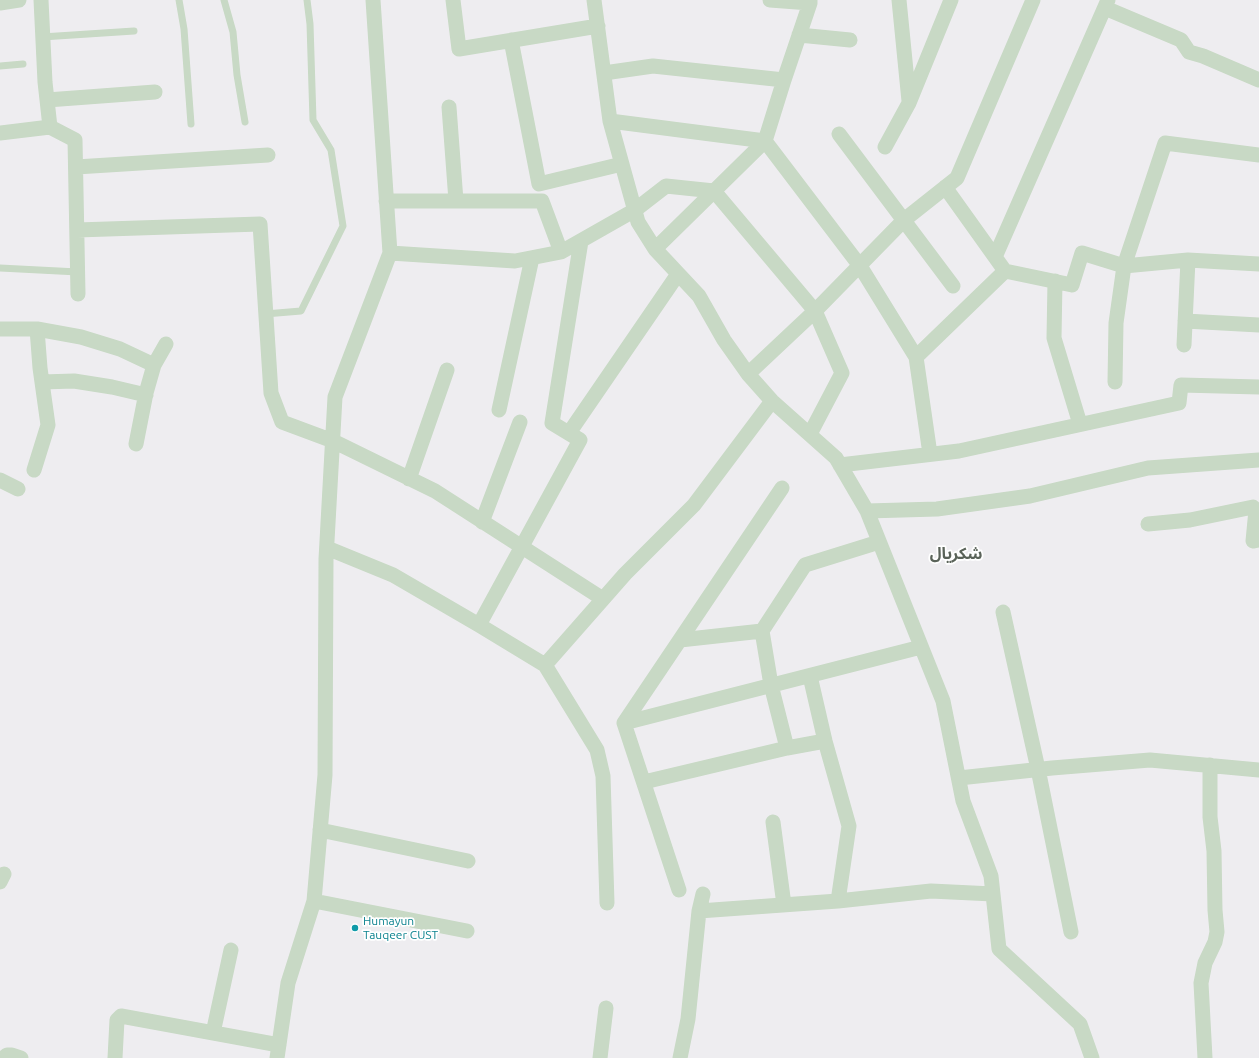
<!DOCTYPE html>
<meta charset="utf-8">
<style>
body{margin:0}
canvas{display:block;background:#eeedf0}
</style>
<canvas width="1259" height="1058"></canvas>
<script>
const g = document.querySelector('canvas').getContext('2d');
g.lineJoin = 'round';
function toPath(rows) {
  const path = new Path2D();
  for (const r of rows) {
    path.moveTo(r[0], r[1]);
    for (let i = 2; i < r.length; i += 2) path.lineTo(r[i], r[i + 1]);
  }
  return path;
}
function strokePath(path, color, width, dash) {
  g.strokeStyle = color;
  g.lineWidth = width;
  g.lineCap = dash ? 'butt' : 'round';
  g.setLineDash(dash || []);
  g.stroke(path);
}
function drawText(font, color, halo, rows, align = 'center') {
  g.font = font + ' Ubuntu,"Noto Sans Arabic",sans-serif';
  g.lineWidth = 3.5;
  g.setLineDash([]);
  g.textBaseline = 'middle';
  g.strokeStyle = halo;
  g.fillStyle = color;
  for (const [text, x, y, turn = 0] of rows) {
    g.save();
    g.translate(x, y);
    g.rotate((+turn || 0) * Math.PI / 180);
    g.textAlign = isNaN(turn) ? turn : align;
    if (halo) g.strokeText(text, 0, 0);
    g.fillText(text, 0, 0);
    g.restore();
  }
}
strokePath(toPath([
 [179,0,184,29,191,124],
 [224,0,233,32,237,75,245,122],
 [42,37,134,31],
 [0,66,23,64],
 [0,268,78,272],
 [265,314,301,311,343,226,331,150,313,120,310,24,307,0]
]), '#c8d9c5', 7);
strokePath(toPath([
 [41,0,45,82,50,127],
 [453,0,459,49,598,26],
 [594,0,610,121,638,222,655,249,699,296,724,340,748,374,772,401,836,458,867,511,943,701,963,801,991,876,999,949,1080,1024,1092,1058],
 [770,0,810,3,810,0],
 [899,0,909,101],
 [0,3,19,0],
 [1105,8,1181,40,1189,52,1203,56,1259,80],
 [799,35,850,40],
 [511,40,539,184,622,164],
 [604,73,653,66,784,80],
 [47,100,155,92],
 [449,107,456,201],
 [610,121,765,141,860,266,916,357,930,454],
 [0,133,50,127,75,140,78,294],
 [839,134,953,286],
 [885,147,909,103,951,0],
 [76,167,268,155],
 [945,187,1005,271,1072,285,1082,253,1124,266,1188,260,1259,264],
 [386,201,542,201,561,252],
 [77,230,260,224,271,393,282,422,333,441,435,491,603,599],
 [655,249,765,141,784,80,810,3],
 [390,253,515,261,561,252,635,210,666,186,714,191,815,311,842,373,810,434],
 [995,257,1108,0],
 [1055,281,1054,338,1080,424],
 [1185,321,1259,325],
 [0,329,37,329,81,337,120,349,154,365],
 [1184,345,1188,260],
 [916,357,1005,271],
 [748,374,815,311,904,220,957,178,1033,0],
 [42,382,74,381,112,387,146,395],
 [1115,382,1116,323,1124,266,1165,143,1259,155],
 [499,410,532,258],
 [569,433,678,274],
 [136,444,146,393,154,365,166,344],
 [840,465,959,451,1179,403,1181,385,1259,387],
 [34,470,48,425,40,368,37,329],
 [409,479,447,370],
 [0,480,18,489],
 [867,511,937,509,1030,496,1148,468,1259,460],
 [482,522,520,422],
 [1148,524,1190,520,1253,507,1256,510,1253,541,1259,540],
 [327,548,393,575,479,625,545,665,597,750,603,776,607,903],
 [1003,612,1038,769,1071,932],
 [479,625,580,440,552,423,581,241],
 [680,640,762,631],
 [545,665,625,574,694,505,772,401],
 [810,676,825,741,849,826,838,901],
 [624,723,921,647],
 [624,723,782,488],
 [624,723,679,890],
 [787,748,771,685,762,631,805,565,879,542],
 [959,778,1052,768,1150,760,1259,770],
 [644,782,787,748,825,741],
 [773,822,784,905],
 [320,830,468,861],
 [0,882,4,874],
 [314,901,467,931],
 [699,911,838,901,931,891,993,894],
 [213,1033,231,950],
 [3,1058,7,1055,12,1055,21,1058],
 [115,1058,117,1020,121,1016,279,1045],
 [277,1058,288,983,314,901,325,775,326,559,335,397,390,253,373,0],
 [600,1058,606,1008],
 [680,1058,688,1019,699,911,703,894],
 [1205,1058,1201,983,1205,963,1215,942,1217,932,1215,910,1214,851,1210,817,1210,765]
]), '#c8d9c5', 15);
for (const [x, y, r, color] of [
 [355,928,4,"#0f9aa8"]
]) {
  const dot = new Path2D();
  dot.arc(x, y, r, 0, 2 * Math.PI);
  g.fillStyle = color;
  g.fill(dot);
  strokePath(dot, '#fff', 1.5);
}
drawText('12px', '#0d838f', '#fff', [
 ["Humayun",363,921],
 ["Tauqeer CUST",363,935]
], 'left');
drawText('bold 16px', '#5a6359', '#fff', [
 ["شکریال",956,554]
]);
</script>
